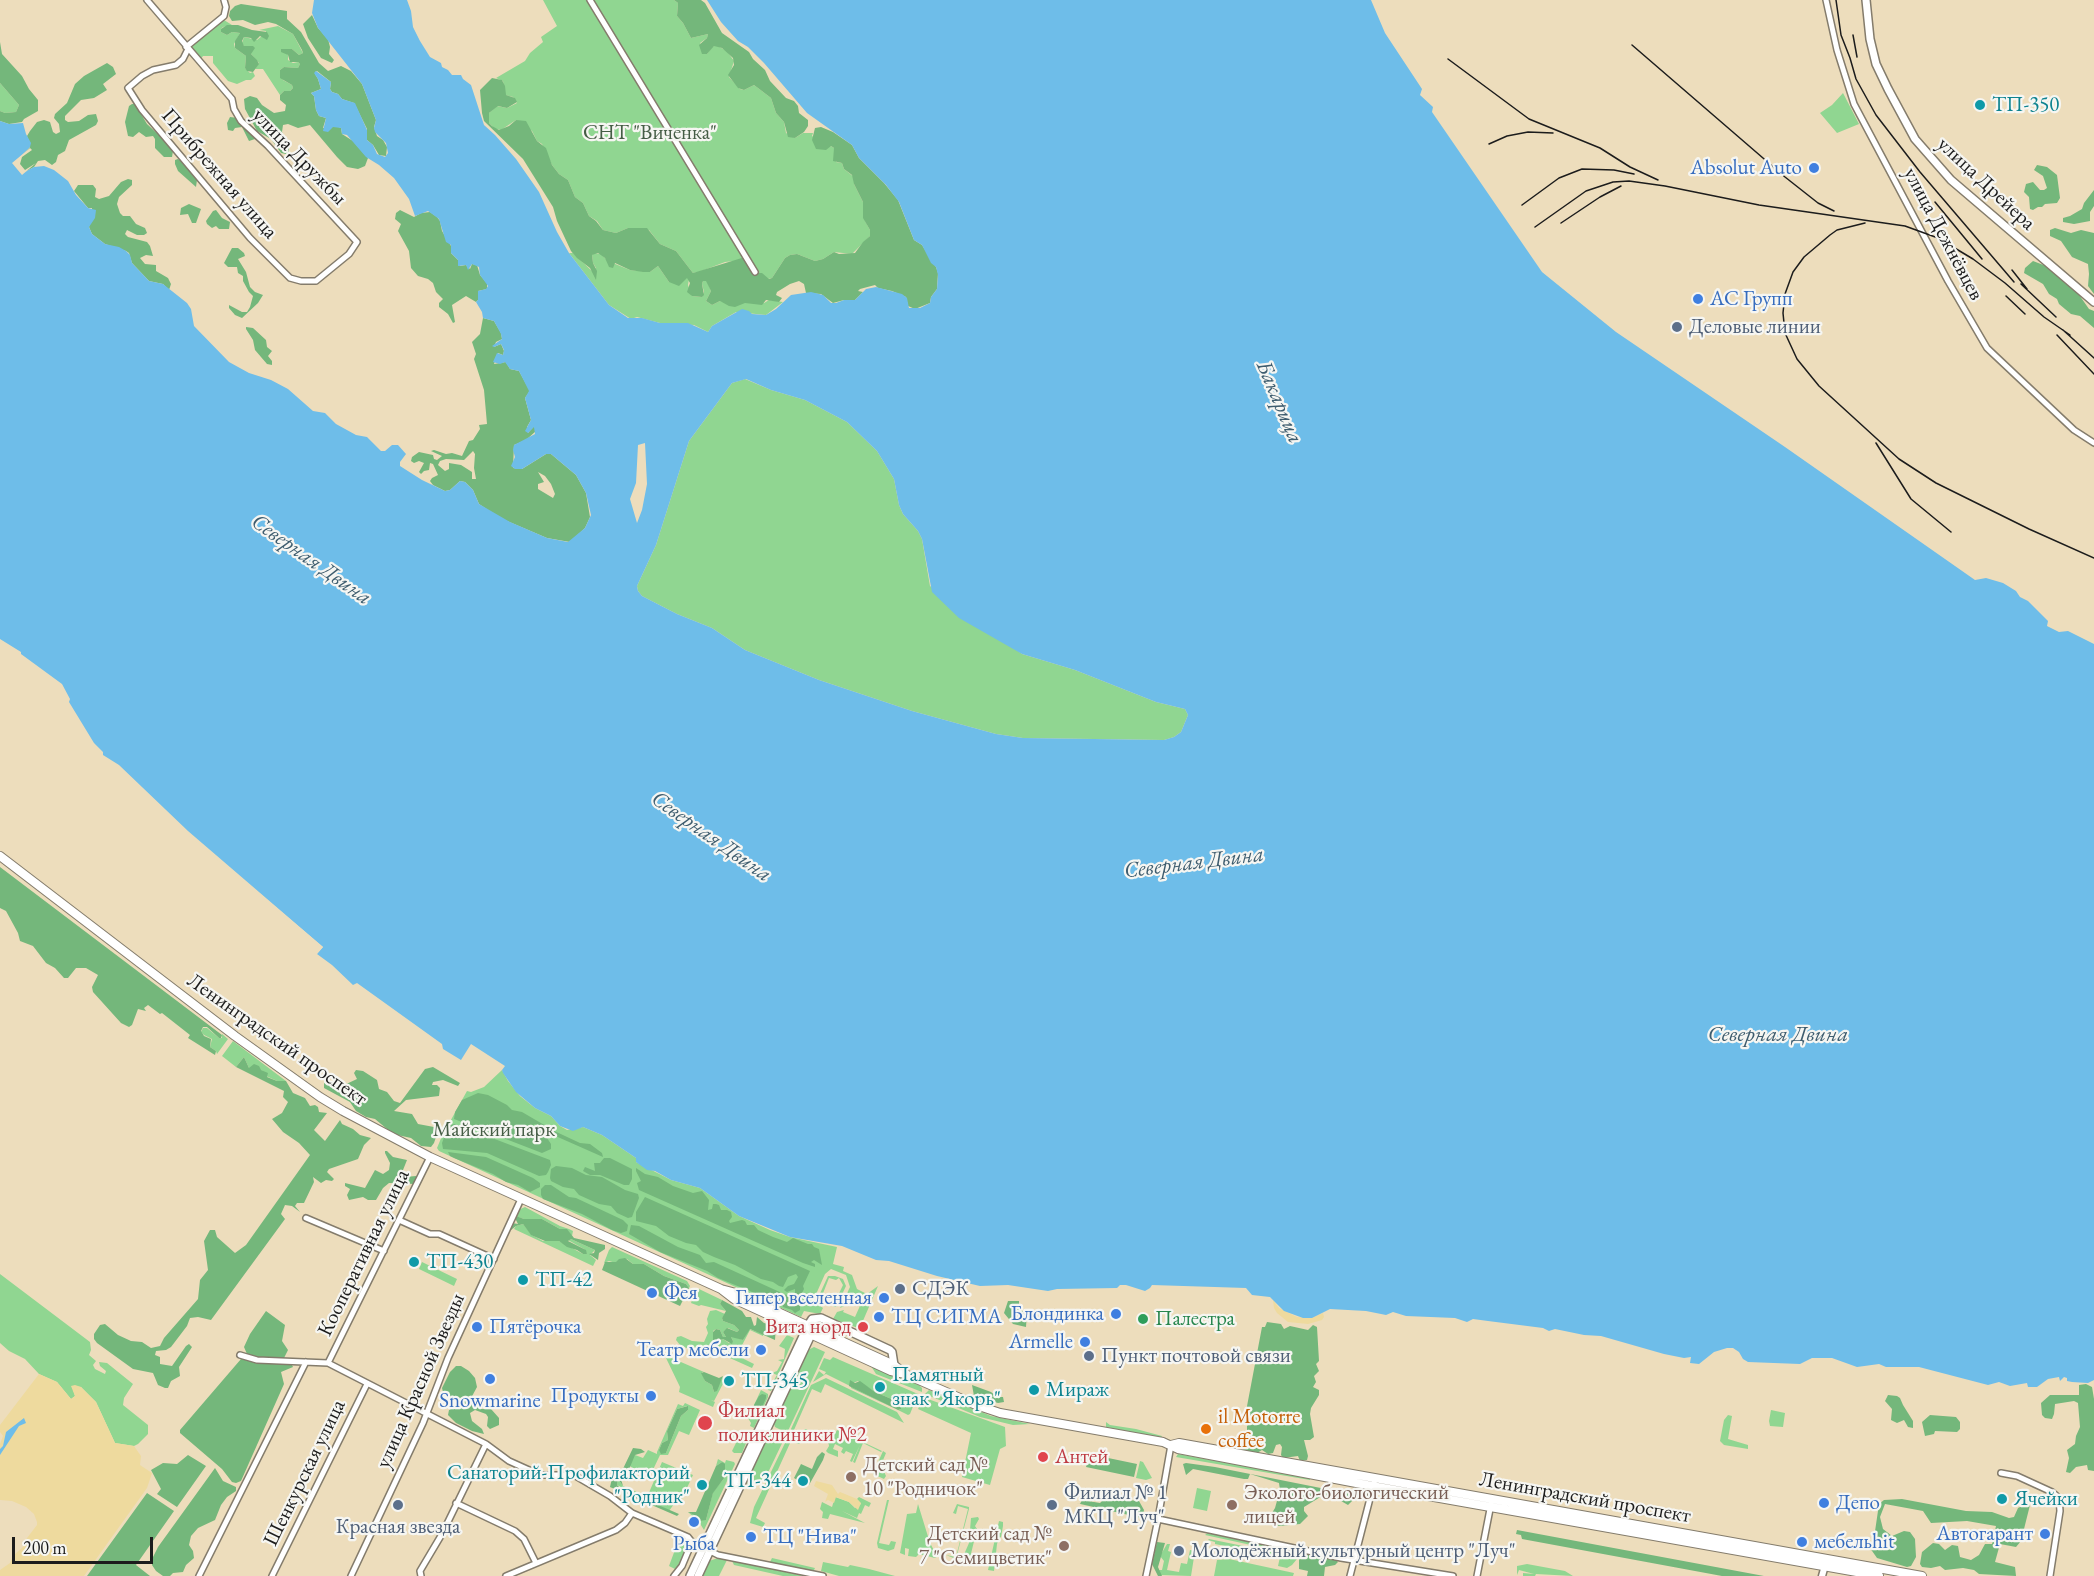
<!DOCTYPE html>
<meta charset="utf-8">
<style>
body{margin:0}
#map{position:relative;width:2094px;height:1576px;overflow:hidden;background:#edddbc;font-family:"EB Garamond",serif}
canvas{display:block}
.scale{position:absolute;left:12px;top:1537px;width:141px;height:27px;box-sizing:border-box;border:3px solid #1c1c1c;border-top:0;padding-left:8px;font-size:18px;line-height:21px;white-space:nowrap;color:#1c1c1c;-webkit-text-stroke:4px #f6f6f2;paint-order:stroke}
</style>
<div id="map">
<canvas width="2094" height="1576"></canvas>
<div class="scale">200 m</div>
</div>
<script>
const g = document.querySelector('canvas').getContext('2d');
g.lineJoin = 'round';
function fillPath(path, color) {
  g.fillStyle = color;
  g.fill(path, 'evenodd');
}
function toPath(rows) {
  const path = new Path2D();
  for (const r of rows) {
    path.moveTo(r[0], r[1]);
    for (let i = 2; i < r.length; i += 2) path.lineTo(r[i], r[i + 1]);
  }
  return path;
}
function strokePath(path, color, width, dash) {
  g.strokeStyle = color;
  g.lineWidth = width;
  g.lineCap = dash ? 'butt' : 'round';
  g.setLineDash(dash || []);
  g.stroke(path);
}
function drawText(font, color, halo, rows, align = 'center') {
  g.font = font + ' "EB Garamond",serif';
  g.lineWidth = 4.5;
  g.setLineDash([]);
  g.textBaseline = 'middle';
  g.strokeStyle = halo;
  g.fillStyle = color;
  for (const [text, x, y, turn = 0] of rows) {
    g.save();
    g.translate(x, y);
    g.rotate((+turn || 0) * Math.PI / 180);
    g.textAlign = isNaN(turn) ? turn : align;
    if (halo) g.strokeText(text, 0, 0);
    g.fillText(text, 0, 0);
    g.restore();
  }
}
fillPath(toPath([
 [543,0,674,0,678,3,677,16,683,23,691,38,708,34,707,38,700,43,707,54,712,47,716,45,727,51,734,61,729,77,740,89,744,90,754,85,771,98,776,113,784,122,786,133,795,138,803,133,813,133,812,136,828,147,831,146,834,148,836,162,842,163,844,169,854,177,854,184,863,202,865,221,870,230,870,236,852,254,834,252,823,259,815,261,797,254,790,255,785,258,772,278,768,279,734,261,725,262,699,272,693,273,676,251,660,244,649,230,628,228,616,233,603,230,597,221,589,216,583,203,575,197,568,180,559,174,552,165,542,144,537,141,532,131,516,120,501,130,495,129,489,123,488,114,497,106,507,108,517,103,513,97,505,95,503,81,496,78,525,61,530,53,543,42,541,37,557,26],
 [224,20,232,25,223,27,221,29,221,32,227,35,232,32,240,33,234,44,235,48,246,56,245,68,250,73,253,72,255,76,251,80,246,80,237,84,228,81,213,63,213,56,203,56,200,60,190,49,191,45,218,23],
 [278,26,293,34,303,53,299,55,292,49,281,49,288,55,288,60,293,63,298,62,300,64,298,68,284,67,280,70,283,80,292,85,293,88,290,91,284,91,280,95,263,69,255,69,259,63,251,54,252,46,244,46,242,43,244,37,257,40,262,36,266,39,266,31,259,30],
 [0,83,19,105,16,112,5,113,0,111],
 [1843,93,1859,124,1837,133,1820,113,1832,105],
 [569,253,573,253,592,271,596,268,593,263,592,255,594,253,601,254,608,261,630,270,650,272,658,266,669,282,687,277,689,279,688,285,692,296,702,297,704,292,702,284,703,281,707,281,711,291,706,301,712,305,720,301,741,303,764,303,769,300,783,302,766,315,736,312,712,326,708,332,694,325,660,323,637,317,631,319,609,305],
 [745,379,771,390,805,400,847,422,877,451,894,479,899,505,903,514,918,531,922,539,930,586,1022,654,1075,670,1156,702,1185,709,1188,715,1181,732,1174,737,1164,740,1023,738,996,734,912,711,819,680,745,650,712,628,677,614,642,596,638,591,637,586,656,545,689,441,732,383],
 [203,1028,207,1028,219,1038,222,1038,222,1034,228,1039,217,1054,216,1051,210,1047,212,1039,204,1035,201,1032],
 [233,1041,286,1081,277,1081,266,1076,263,1071,249,1068,244,1057,236,1067,222,1056],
 [502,1070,508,1081,520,1096,535,1108,551,1116,560,1126,567,1130,583,1127,602,1135,636,1158,636,1162,671,1180,700,1188,739,1216,770,1230,790,1237,837,1247,833,1264,844,1267,843,1271,852,1275,857,1289,867,1294,878,1286,859,1330,858,1328,833,1319,837,1312,844,1310,843,1312,855,1317,863,1299,852,1294,846,1305,840,1308,850,1287,846,1275,831,1269,825,1274,813,1301,823,1308,820,1314,804,1311,801,1317,439,1151,437,1148,442,1136,467,1091,471,1092,484,1087],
 [525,1207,560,1226,569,1229,573,1231,572,1236,567,1230,560,1229,542,1219,524,1219,515,1216,518,1210],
 [523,1224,532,1235,543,1241,559,1241,583,1254,587,1254,584,1249,568,1240,571,1239,595,1250,590,1255,596,1260,593,1266,514,1229,516,1226],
 [612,1247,687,1281,690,1286,689,1288,686,1284,664,1276,644,1264,633,1264,627,1259,616,1263,609,1261,604,1263,609,1250],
 [422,1262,457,1279,454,1286,419,1269],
 [0,1274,90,1342,91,1350,89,1355,96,1361,93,1365,95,1369,105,1374,106,1371,100,1366,99,1362,107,1363,133,1384,124,1398,123,1405,148,1425,148,1434,138,1444,134,1446,115,1443,96,1402,81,1387,72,1386,75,1396,71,1399,57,1382,39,1374,25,1359,9,1351,0,1343],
 [828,1276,835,1276,843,1279,846,1286,836,1307,833,1306,843,1285,839,1278,836,1280,829,1278,820,1301,817,1300],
 [699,1289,722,1300,720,1304,726,1311,701,1305,699,1306,691,1303,696,1290],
 [716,1310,725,1314,722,1318,723,1321,734,1325,739,1330,737,1332,728,1328,723,1332,726,1337,723,1337,720,1330,716,1329,713,1331,716,1341,723,1339,729,1343,733,1341,731,1337,732,1336,743,1340,749,1329,763,1334,763,1336,750,1330,739,1351,738,1356,754,1364,752,1368,712,1350,708,1358,680,1345,676,1340,677,1337,681,1336,692,1341,704,1342,708,1333,706,1327,708,1324,707,1319,710,1311],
 [787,1335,794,1338,771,1391,768,1390,767,1385,771,1385,777,1375,772,1373,777,1371,782,1362,778,1360,784,1359,785,1349,779,1346],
 [814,1347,825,1352,787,1433,775,1427,774,1424,808,1350],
 [667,1356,704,1372,702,1372,705,1381,712,1385,714,1392,723,1377,726,1378,714,1401,711,1400,715,1402,713,1407,679,1392,680,1387,666,1358],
 [833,1357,918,1394,910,1414,908,1415,826,1374,813,1382,819,1371,824,1375,826,1372,819,1369,824,1358,830,1360],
 [858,1381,875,1392,901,1403,901,1409,898,1410,851,1388,853,1383],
 [871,1366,919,1385,922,1388,922,1392,876,1374],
 [826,1378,897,1412,904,1423,825,1384,821,1393,812,1389,794,1430,802,1434,805,1429,807,1429,804,1435,800,1437,794,1435,791,1429,811,1385],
 [761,1390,768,1394,768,1397,754,1428,750,1426,751,1423,748,1418],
 [929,1390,991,1416,1030,1424,1013,1425,980,1417,925,1394],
 [928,1399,1005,1427,1006,1446,1000,1449,990,1485,962,1477,971,1433,918,1409,921,1403],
 [685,1403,700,1410,689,1435,679,1431,668,1455,660,1455,650,1476,646,1477,631,1467,629,1464,631,1456,635,1455,643,1458,648,1450,657,1454,657,1452,678,1404,683,1406],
 [687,1406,688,1410,681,1416,666,1453,659,1450,662,1443,668,1440,667,1431,677,1409],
 [1771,1410,1785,1413,1783,1427,1770,1426,1769,1421],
 [1728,1415,1732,1416,1728,1439,1748,1445,1748,1449,1724,1445,1720,1441,1724,1420],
 [1106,1422,1110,1425,1136,1429,1162,1436,1161,1438,1106,1427],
 [771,1430,786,1435,764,1481,747,1489,748,1479],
 [837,1430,882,1451,881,1452,863,1443,855,1463,853,1462,860,1445,852,1462,850,1461,853,1454,846,1451,844,1454,841,1452,843,1448,835,1444,833,1449,838,1451,838,1457,828,1453,826,1451,829,1446,828,1440,832,1439],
 [740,1435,749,1436,742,1453,734,1453,732,1451],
 [791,1441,756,1518,765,1523,763,1527,750,1523,754,1507,785,1443,792,1441,801,1442,799,1444],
 [883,1451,886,1453,881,1465,886,1476,884,1479,873,1474],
 [1178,1454,1310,1478,1310,1480,1176,1457],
 [718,1459,725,1463,726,1460,734,1462,735,1464,704,1530,699,1522,688,1512,706,1520,713,1492,726,1476,722,1462,716,1466],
 [1140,1461,1143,1462,1152,1478,1146,1480,1136,1478],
 [662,1462,693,1475,680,1503,674,1504,669,1511,617,1485,618,1479,623,1486,646,1496,648,1495],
 [1197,1488,1211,1491,1207,1511,1193,1508],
 [835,1497,849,1502,855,1508,861,1504,857,1499,859,1497,871,1503,869,1507,865,1505,861,1514,859,1513,857,1518,842,1511,865,1523,830,1514,828,1519,822,1518,823,1512,820,1509,822,1502,832,1507],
 [887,1500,889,1500,879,1543,889,1545,891,1541,896,1542,894,1549,888,1551,878,1548,877,1543],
 [918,1504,930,1543,937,1556,935,1558,919,1554,916,1557,908,1556,909,1549,905,1548,905,1555,900,1553,907,1514,916,1513],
 [957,1504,969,1507,969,1509,956,1559,946,1555,956,1557,968,1509,958,1506,956,1514,953,1513],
 [978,1517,979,1519,975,1526,977,1529,969,1562,962,1559,969,1543,971,1518],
 [999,1521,1003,1522,1003,1526,1001,1537,999,1538,997,1544,994,1571,988,1570],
 [1209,1532,1298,1551,1297,1555,1205,1535],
 [683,1537,688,1538,690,1544,679,1566,675,1569,669,1566,679,1539],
 [1209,1539,1297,1557,1297,1559,1292,1565,1287,1568,1278,1566,1280,1557,1215,1544,1215,1542,1208,1540],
 [1167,1544,1170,1544,1168,1551,1171,1552,1167,1570,1179,1572,1181,1563,1187,1564,1190,1550,1195,1551,1191,1576,1160,1575,1159,1570,1162,1570,1164,1561,1160,1556],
 [718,1558,727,1560,719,1576,702,1576,709,1561],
 [772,1558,815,1568,814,1570,811,1572,762,1561,770,1562],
 [1229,1559,1294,1573,1293,1576,1214,1576,1217,1560],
 [732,1561,805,1576,783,1576,734,1565],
 [823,1562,848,1567,850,1565,869,1569,895,1576,839,1576,821,1571],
 [1527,1564,1565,1571,1573,1576,1536,1574,1535,1576,1523,1576,1523,1573,1534,1574,1519,1570,1517,1575,1517,1566]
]), '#90d691');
fillPath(toPath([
 [674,0,701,0,705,3,722,33,749,52,753,59,765,70,770,81,786,98,794,101,798,106,799,113,808,120,808,126,804,132,795,138,788,137,784,122,776,113,771,98,754,85,744,90,738,88,728,75,734,65,733,58,722,48,714,46,707,54,702,54,699,45,707,38,708,34,691,38,683,23,677,16,678,3],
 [241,4,287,11,287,19,301,32,319,63,328,71,341,66,351,71,362,84,376,120,374,127,377,136,383,140,387,147,386,156,379,155,373,145,367,140,367,129,354,103,342,99,338,94,332,92,330,89,331,82,317,71,315,72,315,74,318,79,321,89,311,93,314,96,316,110,319,116,326,118,323,128,336,126,341,128,342,134,353,141,368,158,365,166,358,169,347,167,337,157,310,125,298,128,288,124,283,125,282,132,289,144,289,151,286,154,281,153,271,139,257,131,245,109,244,99,250,96,257,98,262,105,274,113,285,111,286,105,280,100,280,95,284,91,290,91,293,88,292,85,280,78,280,70,284,67,298,68,300,64,298,62,290,62,288,55,281,52,281,49,292,49,299,55,303,53,302,50,293,34,276,24,268,22,255,25,243,20,232,21,229,16,230,11,235,6],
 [312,15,318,28,328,39,330,47,329,54,334,60,332,63,321,58,308,38,303,24],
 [227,25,238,25,252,30,267,32,269,36,267,40,260,36,254,42,251,38,244,37,242,41,244,46,253,46,255,48,251,54,257,60,259,64,253,72,247,71,245,68,246,56,235,48,235,41,240,33,232,32,227,35,221,32,221,29],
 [0,42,2,54,22,76,29,89,38,100,38,111,24,119,22,122,9,124,0,121,0,111,5,113,16,112,19,105,0,83],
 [107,63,113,67,116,74,103,84,107,90,94,98,81,100,65,116,65,120,68,122,79,121,88,115,96,114,98,121,96,125,69,140,65,151,58,155,56,162,52,165,45,160,38,161,34,167,23,173,18,159,30,147,27,136,30,131,37,122,44,120,50,122,53,132,56,134,60,132,59,124,54,118,55,114,67,103,75,84,84,76],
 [492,78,502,80,505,86,506,95,515,98,517,102,507,108,498,106,489,113,489,123,492,126,499,130,509,126,516,120,526,121,537,141,546,148,552,165,559,174,568,180,575,197,583,203,589,216,596,221,603,230,616,233,628,228,647,228,660,244,676,251,693,273,745,257,757,273,762,273,769,279,772,278,785,258,790,255,797,254,815,261,823,259,834,252,839,254,855,253,863,242,870,236,870,230,863,218,863,202,854,184,852,175,844,169,842,163,833,161,834,148,831,146,826,150,816,149,812,140,815,128,821,127,833,132,852,145,859,158,884,183,898,200,914,240,922,245,936,267,938,273,937,289,931,297,930,303,915,309,908,306,906,297,892,291,878,288,875,285,860,289,858,291,863,292,855,300,844,300,833,303,821,294,806,293,804,284,799,281,790,284,777,292,776,295,782,298,779,302,766,300,762,305,745,303,735,307,729,306,720,301,712,305,706,301,711,291,706,281,703,281,702,284,704,295,702,297,692,296,687,292,690,283,687,278,679,286,669,282,658,266,650,272,643,272,630,270,615,263,613,268,609,267,605,258,598,253,592,255,593,263,597,271,596,280,590,268,577,258,571,251,557,221,553,207,523,159,484,121,482,113,480,90],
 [132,104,135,104,147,124,163,139,173,151,172,157,164,157,155,148,155,139,153,136,146,137,139,132,133,137,128,136,125,122,129,106],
 [230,117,238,118,255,135,255,139,249,141,242,127,235,128,233,131,228,130,227,123],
 [178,159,184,163,197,180,196,187,178,171,175,164,175,160],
 [2037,165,2047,167,2057,175,2060,198,2057,203,2045,204,2042,207,2038,207,2033,210,2030,209,2029,197,2024,192,2026,184,2033,182,2040,190,2044,190,2047,188,2043,176,2034,170],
 [128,179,132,180,132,185,119,197,117,204,120,213,123,216,130,216,136,224,145,228,147,233,144,235,137,235,127,230,125,234,128,237,147,242,150,246,153,256,146,255,140,258,145,264,156,265,156,271,168,278,171,284,169,290,163,284,149,281,132,263,129,253,126,251,105,244,92,234,89,227,92,208,88,208,74,191,78,185,93,185,96,189,95,197,99,199,109,196,121,182],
 [2094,190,2094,206,2090,212,2090,221,2074,224,2063,222,2063,218,2070,216,2082,209,2084,203],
 [189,204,201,209,196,223,192,223,188,214,180,215,181,208],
 [216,210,222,218,230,222,229,229,219,229,216,226,212,228,207,224,206,221,213,211],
 [400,210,414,217,421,213,430,212,437,217,440,221,442,231,451,246,451,253,458,260,458,264,460,266,466,265,470,269,472,264,477,265,480,275,487,283,487,289,478,291,478,300,476,302,466,296,452,305,455,322,453,323,448,314,439,307,439,303,443,299,436,292,433,283,428,279,418,276,411,268,409,251,398,231,401,224,395,219,396,213],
 [2055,228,2071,233,2081,230,2094,233,2094,294,2088,286,2089,274,2088,264,2072,257,2061,241,2050,236,2050,230],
 [232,248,238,248,244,253,245,256,238,259,246,272,250,287,255,292,263,295,258,303,242,318,235,315,229,308,229,305,242,312,247,312,250,307,253,296,249,292,243,281,243,276,238,273,237,267,228,267,224,263],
 [2033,261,2046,266,2075,289,2089,309,2094,311,2094,328,2080,316,2071,314,2059,304,2057,299,2049,294,2043,284,2024,273,2025,268],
 [483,318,494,321,501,333,502,339,496,342,494,347,501,344,504,351,503,355,498,353,494,364,506,362,510,369,519,371,530,391,525,398,531,420,527,427,528,433,534,426,536,431,526,440,514,445,513,468,522,469,546,454,551,454,576,475,586,493,590,517,585,528,570,542,547,538,500,518,479,504,473,490,465,482,460,481,450,490,445,491,433,485,430,481,432,478,438,475,433,464,430,463,429,470,424,471,421,474,419,472,424,463,419,461,414,463,411,461,412,457,419,452,433,455,434,459,437,460,442,456,431,451,434,450,446,454,452,453,462,456,469,441,473,440,480,429,479,425,487,424,484,390,474,359,476,354,472,342,480,334],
 [473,451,475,454,474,468,476,479,472,479,472,472,461,465,449,463,449,469,445,471,438,465,440,461,446,459,464,460],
 [538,472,545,476,551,484,555,494,553,498,538,489,538,484,544,482],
 [246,327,253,328,266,340,267,347,272,351,268,356,272,361,272,365,267,364,255,350,253,340,246,329],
 [0,867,222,1035,221,1038,219,1038,207,1027,203,1027,201,1031,204,1036,211,1039,210,1047,216,1051,215,1055,188,1038,190,1035,162,1013,160,1014,148,1005,144,1008,146,1011,138,1009,132,1025,129,1027,121,1023,93,992,92,987,98,975,86,968,76,968,68,978,64,978,55,968,46,963,33,946,20,941,18,933,6,911,0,908],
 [244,1057,249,1068,254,1064,259,1066,261,1070,268,1073,267,1077,277,1081,286,1081,293,1093,305,1098,310,1106,315,1105,318,1107,319,1112,327,1113,314,1130,325,1141,340,1120,342,1124,353,1129,360,1135,371,1138,364,1145,358,1159,329,1169,327,1172,334,1179,332,1181,326,1180,321,1183,313,1177,314,1182,304,1203,297,1203,295,1206,300,1212,292,1206,285,1205,281,1214,285,1219,211,1320,198,1317,190,1318,187,1326,171,1347,166,1350,156,1351,155,1355,160,1357,160,1364,172,1366,186,1346,189,1344,192,1347,179,1367,180,1376,171,1381,168,1388,165,1388,158,1385,153,1373,133,1369,97,1343,94,1339,94,1334,100,1325,105,1324,118,1335,131,1341,142,1342,151,1348,160,1346,164,1338,198,1299,200,1280,208,1270,204,1241,210,1230,215,1230,217,1237,235,1253,246,1245,310,1155,299,1143,283,1132,272,1119,282,1113,288,1102,283,1097,284,1091,236,1067],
 [433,1067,460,1083,458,1086,443,1080,433,1082,432,1085,437,1085,440,1088,439,1096,406,1100,394,1111,412,1114,418,1124,434,1127,437,1134,434,1143,431,1147,421,1146,411,1138,393,1134,375,1119,366,1117,356,1111,350,1102,324,1088,324,1083,342,1086,357,1079,354,1073,356,1070,363,1071,377,1080,379,1089,387,1092,394,1101,400,1103,425,1069],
 [478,1093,488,1095,507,1105,512,1110,522,1112,546,1126,545,1129,535,1124,530,1127,538,1129,545,1135,551,1144,551,1149,542,1153,454,1119,455,1112,462,1100],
 [455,1124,550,1160,551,1165,548,1172,546,1175,539,1176,487,1153,443,1149,442,1143,448,1127,450,1125],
 [550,1129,580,1143,590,1144,602,1153,603,1157,551,1134],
 [385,1151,387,1151,393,1157,407,1160,401,1175,405,1177,416,1176,418,1178,415,1184,389,1183,383,1188,376,1200,368,1200,363,1197,349,1200,347,1195,350,1189,345,1186,345,1183,365,1188,375,1170,383,1174,389,1170,390,1163,385,1153],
 [448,1152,486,1157,533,1178,540,1183,540,1187,530,1192,518,1185,506,1182,493,1174,454,1158,450,1156],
 [610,1158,632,1169,632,1179,629,1185,624,1185,600,1175,590,1175,583,1171,585,1167,595,1171,594,1163,600,1163,604,1158],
 [556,1166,572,1168,586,1175,602,1177,625,1190,638,1194,639,1198,632,1217,628,1218,617,1213,611,1206,599,1204,579,1195,574,1189,563,1187,551,1181,550,1178,551,1169],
 [636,1168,645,1174,658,1177,673,1186,693,1193,702,1191,709,1200,708,1210,712,1209,713,1204,716,1204,719,1205,721,1210,727,1210,731,1212,732,1217,729,1221,730,1223,742,1220,745,1221,747,1225,754,1225,758,1230,773,1237,787,1242,793,1238,808,1244,812,1244,814,1247,819,1249,822,1265,814,1260,811,1262,815,1264,815,1267,803,1263,639,1190,637,1183,641,1181,636,1171],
 [545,1185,551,1185,569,1197,576,1198,623,1220,628,1225,627,1231,621,1233,612,1230,582,1214,543,1199,541,1195,541,1189],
 [645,1197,810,1271,803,1286,804,1289,800,1297,795,1295,795,1289,787,1292,784,1290,788,1286,794,1284,798,1277,796,1274,788,1277,783,1287,779,1286,773,1282,761,1279,735,1265,714,1257,703,1252,696,1245,686,1243,669,1236,656,1226,636,1221,636,1212],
 [516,1216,524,1219,542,1219,560,1229,567,1229,574,1238,605,1245,605,1249,599,1253,598,1260,589,1254,594,1253,595,1250,571,1239,568,1241,586,1250,587,1254,583,1254,577,1250,567,1247,559,1241,545,1241,531,1235,523,1224,516,1226,511,1230,509,1228,512,1223,518,1224,515,1218],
 [631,1225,639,1226,678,1247,700,1255,706,1263,714,1262,795,1299,800,1304,800,1310,795,1313,792,1310,783,1307,781,1302,766,1300,757,1294,718,1278,707,1271,660,1252,629,1234],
 [625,1258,633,1264,644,1264,664,1276,686,1284,689,1288,680,1306,602,1270,605,1262,616,1262,619,1259],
 [722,1300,742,1311,746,1317,751,1317,754,1326,756,1325,757,1317,764,1323,776,1326,775,1340,750,1329,743,1340,731,1337,733,1341,732,1344,723,1339,717,1341,713,1340,713,1332,716,1329,720,1330,723,1337,726,1337,723,1332,727,1328,737,1332,739,1330,734,1325,723,1321,722,1318,726,1311,720,1304],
 [1008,1301,1019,1301,1019,1310,1027,1312,1026,1327,1013,1324,1004,1313],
 [266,1311,285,1325,282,1341,288,1350,284,1358,255,1358,247,1354,244,1347,250,1334],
 [1267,1322,1281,1324,1284,1329,1290,1326,1308,1330,1313,1325,1317,1327,1319,1361,1316,1364,1319,1371,1314,1376,1316,1382,1313,1387,1319,1390,1319,1395,1311,1408,1310,1414,1314,1437,1310,1440,1304,1440,1308,1456,1307,1460,1300,1461,1298,1456,1283,1458,1281,1455,1282,1447,1280,1444,1276,1445,1273,1453,1268,1454,1262,1450,1257,1453,1243,1451,1242,1450,1244,1436,1247,1432,1247,1426,1252,1421,1250,1419,1244,1422,1262,1327,1265,1327],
 [241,1359,291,1363,293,1367,281,1372,284,1384,241,1481,236,1483,232,1482,222,1469,180,1433,180,1430],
 [456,1366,461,1366,469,1371,475,1378,477,1387,470,1400,482,1409,491,1409,499,1418,499,1425,490,1429,487,1426,488,1417,486,1414,475,1410,470,1413,472,1421,482,1429,484,1434,472,1431,456,1423,448,1415,449,1410,455,1407,455,1403,444,1396,442,1388,450,1372],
 [704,1372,719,1378,723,1376,717,1391,714,1392,712,1385,705,1381,701,1373],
 [850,1380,855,1383,860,1381,875,1392,901,1403,901,1409,898,1410,849,1386],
 [2086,1384,2092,1387,2094,1399,2094,1471,2088,1470,2087,1465,2076,1467,2070,1473,2066,1472,2069,1458,2067,1450,2075,1444,2076,1436,2080,1427,2078,1403,2074,1401,2055,1404,2054,1414,2052,1419,2045,1418,2042,1415,2041,1403,2050,1395,2079,1395,2079,1385],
 [972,1385,991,1392,997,1397,1003,1397,1004,1402,998,1403,974,1396],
 [762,1394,766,1395,766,1398,760,1412,757,1414,754,1409,754,1405,759,1396],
 [1888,1395,1897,1396,1900,1398,1903,1405,1913,1421,1913,1428,1908,1427,1904,1420,1897,1423,1891,1420,1892,1409,1885,1401],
 [688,1406,688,1410,681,1416,666,1453,661,1454,659,1450,662,1443,668,1440,667,1431,677,1409],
 [1930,1415,1956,1417,1960,1422,1960,1429,1957,1432,1935,1431,1934,1434,1925,1436,1922,1422],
 [633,1448,641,1449,645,1452,635,1455,628,1472,621,1479,623,1486,618,1479,617,1485,621,1489,679,1514,677,1516,610,1487,612,1478,620,1475],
 [822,1452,825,1454,823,1460,809,1485,805,1483,807,1478,803,1475,799,1481,794,1478,801,1464,812,1469,817,1457],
 [1089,1454,1137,1464,1134,1477,1086,1467],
 [188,1455,206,1466,177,1507,157,1494,161,1489,151,1470,163,1463,177,1464],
 [722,1462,725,1464,725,1477,713,1493,706,1520,699,1521,696,1516,688,1512,696,1512,716,1466],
 [1186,1463,1215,1467,1356,1495,1357,1496,1348,1505,1334,1497,1322,1496,1304,1507,1304,1511,1308,1516,1300,1524,1279,1526,1265,1520,1267,1513,1272,1513,1275,1508,1280,1490,1279,1483,1250,1474,1248,1479,1244,1479,1193,1469,1186,1475,1183,1464],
 [215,1468,223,1481,236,1487,236,1491,227,1497,221,1505,215,1520,198,1528,191,1536,189,1545,193,1551,194,1558,186,1565,183,1572,173,1573,170,1576,163,1576,156,1571,152,1565,152,1559,158,1547],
 [147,1493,174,1511,136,1565,150,1576,87,1576],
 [1105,1498,1139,1501,1144,1510,1142,1518,1076,1503,1080,1504,1082,1500,1100,1503],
 [1902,1499,1966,1511,1992,1512,2009,1518,2014,1517,2018,1508,2026,1504,2030,1505,2021,1541,2016,1547,2000,1544,1995,1562,2015,1567,2016,1576,1979,1574,1974,1570,1963,1568,1945,1570,1940,1566,1931,1568,1922,1567,1920,1564,1922,1552,1933,1543,1939,1544,1945,1550,1952,1545,1958,1546,1960,1557,1971,1560,1979,1555,1985,1544,1992,1544,1996,1526,1967,1521,1931,1523,1923,1511,1885,1504,1880,1517,1883,1529,1892,1536,1904,1531,1910,1532,1915,1539,1916,1557,1911,1566,1907,1567,1877,1558,1870,1548,1873,1545,1879,1504,1884,1500],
 [1517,1530,1764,1576,1722,1576,1522,1539,1521,1535,1516,1534],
 [1157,1542,1165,1543,1158,1567,1162,1576,1158,1576,1152,1564],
 [1302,1554,1334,1558,1338,1562,1335,1565,1325,1567,1324,1576,1307,1576,1308,1571,1299,1569,1299,1558]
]), '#74b77b');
fillPath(toPath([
 [1273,1300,1279,1308,1297,1317,1312,1318,1323,1313,1324,1317,1322,1320,1308,1324,1288,1322,1277,1313,1274,1308],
 [39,1374,57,1382,71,1399,75,1396,71,1386,75,1385,81,1387,96,1402,115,1443,134,1446,141,1456,140,1465,152,1473,147,1488,84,1576,0,1576,0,1570,10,1563,13,1556,25,1545,27,1538,37,1525,37,1522,34,1514,26,1507,12,1501,0,1500,0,1444,3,1436,0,1432,0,1425],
 [816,1481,832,1485,838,1494,840,1492,857,1499,861,1503,858,1510,849,1502,836,1497,834,1503,828,1500,825,1502,828,1494,814,1486]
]), '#eeda9e');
fillPath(toPath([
 [314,0,407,0,411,11,413,27,420,41,430,57,441,63,442,67,448,70,452,75,461,75,463,79,471,85,484,125,495,135,516,159,539,192,557,232,569,253,609,305,628,318,642,318,660,323,688,323,708,332,712,326,742,309,749,311,752,314,766,315,776,309,791,295,811,292,823,295,831,303,836,303,844,300,855,300,866,289,876,287,902,294,907,298,909,308,920,308,930,303,931,297,937,289,938,275,936,267,931,263,922,245,914,240,899,202,886,185,859,158,852,145,807,113,764,63,748,47,738,41,721,22,707,0,1371,0,1385,33,1422,89,1420,95,1433,107,1432,112,1542,272,1616,332,1785,447,1975,580,1986,578,2003,583,2016,591,2020,597,2028,601,2048,621,2047,626,2059,632,2068,631,2094,644,2094,1380,2088,1383,2072,1382,2067,1381,2067,1378,2064,1377,2060,1381,2059,1377,2048,1379,2037,1387,2028,1387,2027,1383,2010,1386,1999,1382,1988,1385,1919,1367,1886,1367,1879,1364,1857,1367,1832,1358,1812,1358,1800,1364,1748,1362,1743,1359,1739,1352,1733,1348,1727,1348,1714,1352,1699,1364,1690,1363,1691,1357,1684,1358,1664,1354,1601,1336,1584,1335,1555,1329,1549,1331,1543,1328,1488,1321,1473,1319,1467,1322,1455,1318,1406,1316,1393,1312,1386,1315,1366,1311,1330,1309,1312,1318,1303,1318,1284,1311,1270,1297,1252,1295,1246,1288,1152,1285,1150,1288,1145,1291,1126,1285,1120,1285,1117,1288,1057,1289,1048,1291,1008,1285,980,1286,937,1276,889,1261,876,1260,842,1246,790,1237,739,1216,700,1188,671,1180,655,1171,647,1170,636,1162,636,1158,602,1135,583,1127,573,1131,560,1126,551,1116,535,1108,516,1092,503,1073,502,1070,505,1066,471,1044,461,1060,443,1049,442,1044,357,983,353,985,332,965,317,954,323,947,188,831,119,765,103,755,103,752,94,743,69,702,70,699,62,684,21,654,21,652,0,639,0,121,9,124,23,123,26,134,31,143,30,147,18,159,23,173,34,167,44,166,54,170,68,181,76,195,88,208,96,210,95,218,89,227,92,234,105,244,119,247,126,251,130,255,132,263,149,281,163,284,187,303,191,309,194,326,229,362,249,373,271,380,288,389,313,411,325,413,336,424,356,435,367,437,381,451,385,451,392,445,398,445,406,454,400,462,400,466,422,480,445,491,450,490,460,481,465,482,473,490,479,504,510,522,547,538,568,542,585,528,591,515,586,493,576,475,551,454,546,454,522,469,515,469,511,466,515,457,513,450,514,445,535,434,534,427,528,433,525,431,531,420,525,398,529,391,519,371,510,369,505,362,500,364,493,362,497,353,503,355,504,350,501,344,494,347,492,346,502,339,501,334,494,321,483,318,482,312,476,302,478,300,478,291,486,289,488,286,480,275,479,267,472,264,468,270,466,265,458,266,458,260,451,253,451,245,446,242,439,219,428,211,415,216,409,199,394,178,379,165,366,157,347,135,342,134,341,128,333,127,328,132,323,131,326,118,319,116,316,110,314,96,311,93,321,89,318,79,314,73,316,71,331,82,330,89,332,92,338,94,342,99,355,103,367,130,367,140,373,145,377,154,385,157,388,153,386,143,375,132,374,128,376,120,362,84,318,28,312,13],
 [746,379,771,390,805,400,847,422,877,451,894,479,899,505,903,514,918,531,922,539,932,592,959,618,1022,654,1075,670,1156,702,1185,709,1188,715,1181,732,1174,737,1164,740,1023,738,996,734,912,711,819,680,745,650,712,628,677,614,642,596,638,591,637,586,656,545,689,441,732,383],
 [645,443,647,484,642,510,637,523,630,499,636,483,638,445],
 [24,1418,26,1423,19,1426,0,1455,0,1449,3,1446,6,1432]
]), '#6ebde9');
fillPath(toPath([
 [30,148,32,150,22,157,20,164,25,170,36,163,22,175,12,163],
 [186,831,323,947,315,956,314,952,319,947,186,833]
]), '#edddbc');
const minor = toPath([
 [147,0,232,99,234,109,241,121,268,146,357,242,349,254,316,281,301,281,290,278,250,238,142,110,128,88,142,76,153,70,176,65,183,59,188,49],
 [590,0,755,272],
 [1826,0,1837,50,1854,104,1948,281,1987,348,2074,430,2094,443],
 [186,47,224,16,226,7,224,0],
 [306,1218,384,1251],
 [399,1220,430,1234,439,1234,494,1259],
 [240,1355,257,1360,328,1363,486,1444,509,1461,540,1475,574,1475,610,1496,632,1513,688,1537,692,1542,718,1555,823,1576],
 [328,1363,430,1157],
 [2001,1473,2017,1476,2052,1492,2059,1498,2060,1511,2050,1576],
 [456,1503,515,1531,524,1539,536,1563],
 [1158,1519,1341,1558,1453,1576],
 [199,1576,306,1362],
 [272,1576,367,1384],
 [351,1576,423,1423,448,1358,521,1199],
 [421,1576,420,1571,442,1534,486,1444],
 [506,1576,616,1530,625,1523,632,1513],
 [674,1576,682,1566,692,1542],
 [1146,1576,1158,1519,1171,1445],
 [1350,1576,1375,1479],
 [1477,1576,1491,1504]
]);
const tertiary = toPath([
 [1822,1576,1826,1562]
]);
const secondary = toPath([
 [1866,0,1870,39,1876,64,1888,89,1915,139,1951,180,2094,302],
 [807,1327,812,1319,821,1318,890,1350,892,1352,894,1365],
 [690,1576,805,1332],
 [698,1576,811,1335]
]);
const primary = toPath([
 [0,856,235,1036,320,1097,343,1111,430,1157,721,1289,736,1293,894,1365,904,1373],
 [721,1289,734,1299,891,1371,905,1374,976,1405,1000,1413,1163,1442,1178,1449,1372,1486,1879,1576],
 [1171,1445,1179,1443,1922,1576]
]);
strokePath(minor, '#847c6c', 8);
strokePath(tertiary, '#847c6c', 9);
strokePath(secondary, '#847c6c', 10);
strokePath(primary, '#847c6c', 10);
strokePath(minor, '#fff', 5);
strokePath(tertiary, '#fff', 6);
strokePath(secondary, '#fff', 7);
strokePath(primary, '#fff', 8);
strokePath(toPath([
 [1836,0,1841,35,1850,58,1856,79,1876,115,1920,172,2014,282],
 [1853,35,1857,57],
 [1632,45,1785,177,1818,203,1834,211],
 [1448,59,1529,119,1600,148,1630,167,1658,180],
 [1489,144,1507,136,1528,132,1553,133],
 [1935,202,1982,259],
 [1522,205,1559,178,1582,169,1614,170,1634,174],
 [1561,223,1600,197,1621,186],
 [1865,223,1837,230,1830,235,1804,257,1793,272,1785,294,1783,313,1785,333,1797,359,1819,386,1899,459,1936,483,2029,529,2094,558],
 [1535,227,1586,191,1613,182,1629,181,1665,186,1759,205,1905,226,1938,238,1973,259,2005,283,2044,317,2070,335],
 [2012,270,2027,289],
 [2021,284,2056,317],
 [2006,296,2025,314],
 [2063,330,2094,358],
 [2057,335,2094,374],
 [1876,443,1911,499,1951,532]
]), '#1c1c1c', 1.5);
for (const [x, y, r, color] of [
 [1980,105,6,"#0f9aa8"],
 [1814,168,6,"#3f7fe0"],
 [1698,299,6,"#3f7fe0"],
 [1677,327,6,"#5c6f8a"],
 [414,1262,6,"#0f9aa8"],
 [523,1280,6,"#0f9aa8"],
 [900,1289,6,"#5c6f8a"],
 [652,1293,6,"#3f7fe0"],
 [884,1298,6,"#3f7fe0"],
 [1116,1314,6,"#3f7fe0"],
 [879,1317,6,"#3f7fe0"],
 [1143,1319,6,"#2e9e5b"],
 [477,1327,6,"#3f7fe0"],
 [863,1327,6,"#e0444e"],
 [1085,1342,6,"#3f7fe0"],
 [761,1350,6,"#3f7fe0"],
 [1089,1356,6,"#5c6f8a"],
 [490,1379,6,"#3f7fe0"],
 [729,1381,6,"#0f9aa8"],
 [880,1387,6,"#0f9aa8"],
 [1034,1390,6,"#0f9aa8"],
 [651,1396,6,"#3f7fe0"],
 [705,1423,8,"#e0444e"],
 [1206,1429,6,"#e8710a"],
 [1043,1457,6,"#e0444e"],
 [851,1477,6,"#8d6e63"],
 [803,1481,6,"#0f9aa8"],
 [702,1485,6,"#0f9aa8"],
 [2002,1499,6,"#0f9aa8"],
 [1824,1503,6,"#3f7fe0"],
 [398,1505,6,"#5c6f8a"],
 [1052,1505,6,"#5c6f8a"],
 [1232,1505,6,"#8d6e63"],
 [694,1522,6,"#3f7fe0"],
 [2045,1534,6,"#3f7fe0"],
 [751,1537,6,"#3f7fe0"],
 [1802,1542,6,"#3f7fe0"],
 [1064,1546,6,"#8d6e63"],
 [1179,1551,6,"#5c6f8a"]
]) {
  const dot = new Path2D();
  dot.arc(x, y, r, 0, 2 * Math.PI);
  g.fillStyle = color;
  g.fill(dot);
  strokePath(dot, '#f6f6f2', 2);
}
drawText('21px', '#0d838f', '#f6f6f2', [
 ["ТП-350",1992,105],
 ["ТП-430",426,1262],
 ["ТП-42",535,1280],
 ["Памятный",892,1375],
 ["знак \"Якорь\"",892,1399],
 ["ТП-345",741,1381],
 ["Мираж",1046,1390],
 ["Санаторий-Профилакторий",690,1473,"right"],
 ["\"Родник\"",690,1497,"right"],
 ["ТП-344",791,1481,"right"],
 ["Ячейки",2014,1499]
], 'left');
drawText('21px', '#455d45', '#f6f6f2', [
 ["СНТ \"Виченка\"",650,133],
 ["Майский парк",494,1130]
]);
drawText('21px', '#1c1c1c', '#f6f6f2', [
 ["улица Дружбы",299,157,46],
 ["Прибрежная улица",219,174,49],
 ["улица Дрейера",1986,184,43],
 ["улица Дежнёвцев",1943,234,62],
 ["Ленинградский проспект",277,1040,35],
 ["Кооперативная улица",364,1253,-64],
 ["улица Красной Звезды",421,1381,-66],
 ["Шенкурская улица",305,1473,-64],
 ["Ленинградский проспект",1585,1498,10]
]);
drawText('21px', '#366cbe', '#f6f6f2', [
 ["Absolut Auto",1802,168],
 ["АС Групп",1710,299,"left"],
 ["Фея",664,1293,"left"],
 ["Гипер вселенная",872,1298],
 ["Блондинка",1104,1314],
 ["ТЦ СИГМА",891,1317,"left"],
 ["Пятёрочка",489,1327,"left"],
 ["Armelle",1073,1342],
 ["Театр мебели",749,1350],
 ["Продукты",639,1396],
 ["Snowmarine",490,1401,"center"],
 ["Депо",1836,1503,"left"],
 ["Автогарант",2033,1534],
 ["ТЦ \"Нива\"",763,1537,"left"],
 ["мебельhit",1814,1542,"left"],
 ["Рыба",694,1544,"center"]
], 'right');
drawText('21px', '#4e5e75', '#f6f6f2', [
 ["Деловые линии",1689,327],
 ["СДЭК",912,1289],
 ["Пункт почтовой связи",1101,1356],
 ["Филиал № 1",1064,1493],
 ["МКЦ \"Луч\"",1064,1517],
 ["Красная звезда",398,1527,"center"],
 ["Молодёжный культурный центр \"Луч\"",1191,1551]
], 'left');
drawText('21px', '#27864d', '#f6f6f2', [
 ["Палестра",1155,1319]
], 'left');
drawText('21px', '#be3a42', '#f6f6f2', [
 ["Вита норд",851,1327,"right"],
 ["Филиал",718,1411],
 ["поликлиники №2",718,1435],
 ["Антей",1055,1457]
], 'left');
drawText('21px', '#c56008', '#f6f6f2', [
 ["il Motorre",1218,1417],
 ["coffee",1218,1441]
], 'left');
drawText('21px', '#785e54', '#f6f6f2', [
 ["Детский сад №",863,1465],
 ["10 \"Родничок\"",863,1489],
 ["Эколого-биологический",1244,1493],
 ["лицей",1244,1517],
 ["Детский сад №",1052,1534,"right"],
 ["7 \"Семицветик\"",1052,1558,"right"]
], 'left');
drawText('italic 22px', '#3d5c6e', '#f6f6f2', [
 ["Бакарица",1279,402,67],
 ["Северная Двина",311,560,35],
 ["Северная Двина",711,837,35],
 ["Северная Двина",1194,863,-7],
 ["Северная Двина",1778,1035]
]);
</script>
